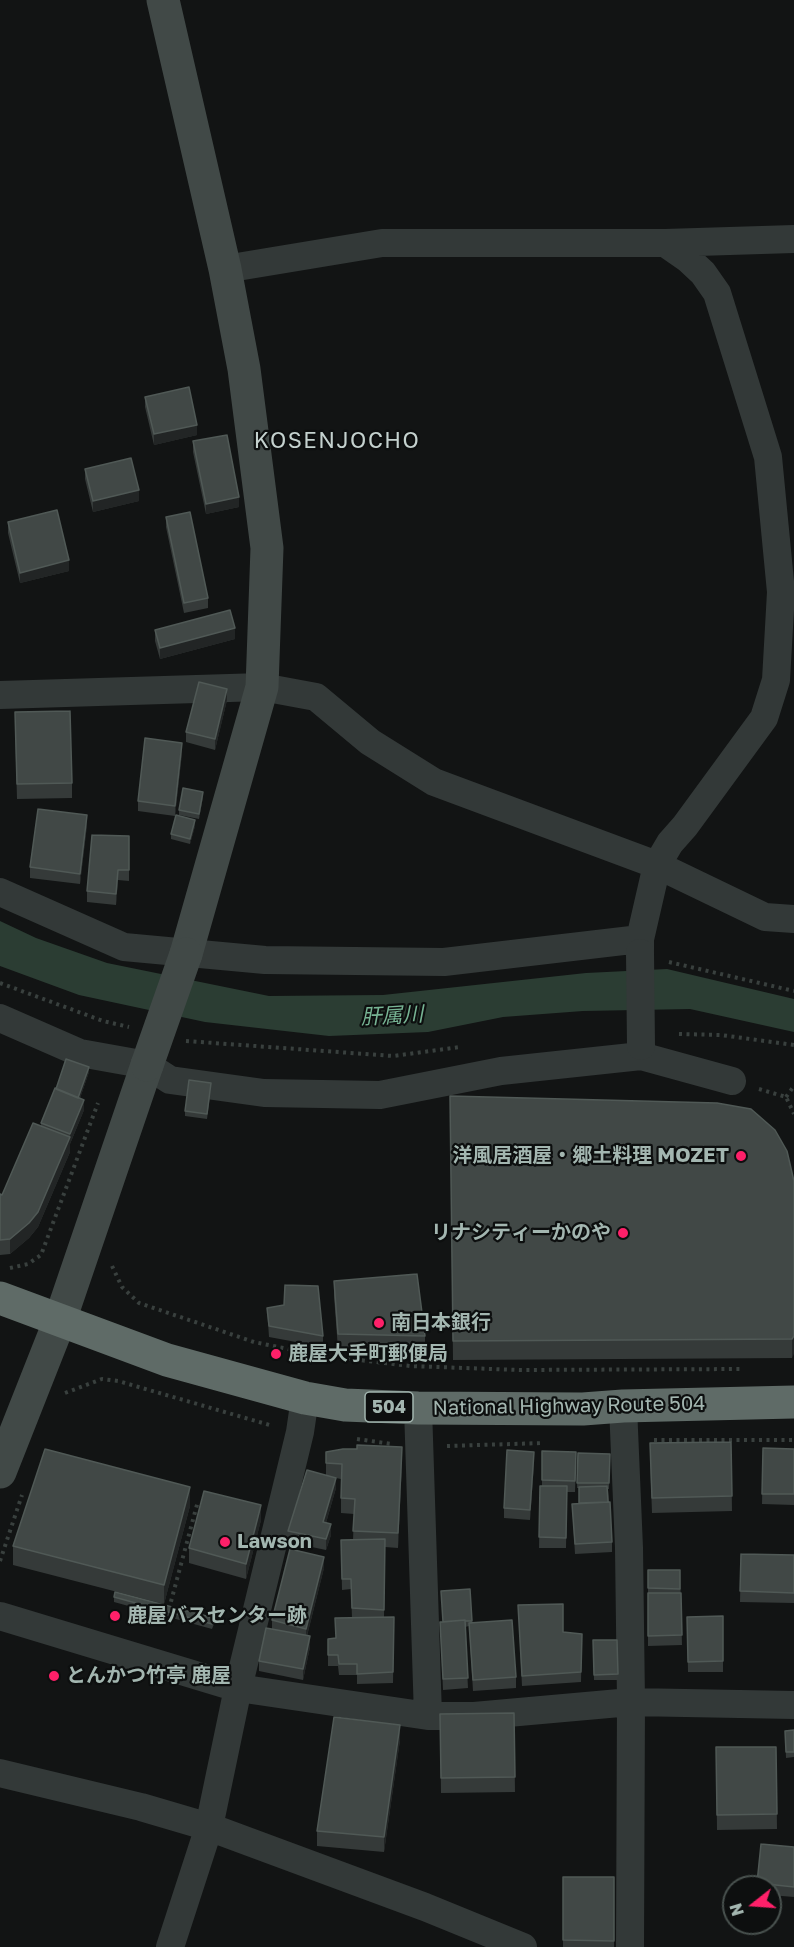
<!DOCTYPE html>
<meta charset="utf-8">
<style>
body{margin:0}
#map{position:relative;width:794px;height:1947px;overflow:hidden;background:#121414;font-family:"Golos Text",sans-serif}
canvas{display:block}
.north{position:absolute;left:722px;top:1875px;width:60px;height:60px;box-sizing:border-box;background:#0d0f0f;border:2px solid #49524f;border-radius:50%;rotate:253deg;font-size:16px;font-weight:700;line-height:24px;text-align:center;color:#a3b6b0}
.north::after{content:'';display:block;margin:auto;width:21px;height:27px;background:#fe2069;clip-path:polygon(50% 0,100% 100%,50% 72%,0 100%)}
</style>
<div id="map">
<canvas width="794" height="1947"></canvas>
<div class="north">N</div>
</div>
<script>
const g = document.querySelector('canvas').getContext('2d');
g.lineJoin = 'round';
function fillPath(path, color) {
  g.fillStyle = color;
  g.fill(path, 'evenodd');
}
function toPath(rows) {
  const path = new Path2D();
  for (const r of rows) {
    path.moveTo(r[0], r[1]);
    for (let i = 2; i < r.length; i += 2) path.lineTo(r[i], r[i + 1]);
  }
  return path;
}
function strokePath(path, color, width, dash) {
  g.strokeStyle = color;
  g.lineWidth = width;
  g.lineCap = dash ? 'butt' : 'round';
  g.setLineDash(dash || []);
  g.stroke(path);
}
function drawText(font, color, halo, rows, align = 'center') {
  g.font = font + ' "Golos Text","Noto Sans JP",sans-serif';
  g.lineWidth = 4.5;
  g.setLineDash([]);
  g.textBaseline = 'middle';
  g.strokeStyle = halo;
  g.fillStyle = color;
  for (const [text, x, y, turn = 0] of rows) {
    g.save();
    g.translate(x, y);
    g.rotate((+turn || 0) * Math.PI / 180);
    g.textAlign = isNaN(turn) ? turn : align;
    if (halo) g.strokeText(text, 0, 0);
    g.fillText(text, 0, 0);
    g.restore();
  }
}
fillPath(toPath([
 [0,921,36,938,107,963,269,996,383,995,586,973,667,969,794,999,794,1032,690,1009,583,1011,503,1017,428,1032,329,1036,205,1022,79,995,0,966]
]), '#2b3d33');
strokePath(toPath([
 [669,962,794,991],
 [0,983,103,1021,129,1027],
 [679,1034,721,1035,794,1045],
 [186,1041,393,1056,460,1047],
 [759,1089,786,1097,794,1114],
 [786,1097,794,1086],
 [112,1266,122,1287,139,1303,254,1342,317,1355,410,1366,519,1370,742,1369],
 [10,1268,28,1264,41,1255,98,1103],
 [65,1393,102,1379,118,1381,273,1426],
 [357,1439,392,1444],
 [654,1440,794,1440],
 [447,1446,544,1443],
 [0,1561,22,1495],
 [169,1609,198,1501]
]), '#39403e', 4, [3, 4.5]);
strokePath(toPath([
 [225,269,382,243,665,243,794,239],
 [0,695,262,687,316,697,370,742,434,782,657,865,765,917,794,919],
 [0,892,124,947,265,960,444,962,640,939],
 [640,953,640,939,657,865,670,843,685,826,764,718,776,680,781,592,768,457,717,293,703,273,688,259,665,243],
 [0,1018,80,1053,147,1065,170,1080,264,1093,380,1095,501,1071,641,1056,732,1081],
 [623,1406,629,1548,631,1702,630,1947],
 [418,1408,428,1716],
 [0,1616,238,1688,428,1716,474,1716,631,1702,794,1705],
 [0,1773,141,1807,209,1827,425,1907,523,1947],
 [170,1947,209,1827,238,1688,300,1432,305,1398]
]), '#333938', 28);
strokePath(toPath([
 [163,0,225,269,244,369,267,548,262,687,186,954],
 [0,1472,60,1320,147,1065]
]), '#414947', 33);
strokePath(toPath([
 [0,1298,167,1360,305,1398,345,1405,418,1408,583,1409,623,1406,794,1402]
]), '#5f6b67', 33);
strokePath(toPath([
 [640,953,641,1046]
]), '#333938', 28);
strokePath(toPath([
 [147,1065,186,954]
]), '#414947', 33);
fillPath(toPath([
 [145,397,197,435,154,445,145,407],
 [193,441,239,507,206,514,193,452],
 [85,469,139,501,93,512,85,479],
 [166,517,208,598,208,608,184,613,166,527],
 [8,522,69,571,20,583,8,533],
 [155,630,235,639,160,659,155,641],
 [227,700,215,750,186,742,186,732],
 [15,727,72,783,72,798,17,799],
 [182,753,175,816,138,811,138,801],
 [203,797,199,819,179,815,179,810],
 [87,825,80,884,30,878,30,867],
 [195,826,190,844,171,839,171,834],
 [129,836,129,881,118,880,116,905,87,902,87,891],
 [89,1072,80,1098,84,1110,70,1144,70,1152,38,1227,29,1238,10,1254,0,1255,0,1194,2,1195,41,1126,41,1123,56,1089],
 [211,1088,207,1119,185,1116,185,1111],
 [450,1096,794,1181,792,1358,453,1360],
 [334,1281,425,1336,425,1351,338,1349,334,1296],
 [267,1308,323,1336,323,1347,269,1337],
 [731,1442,732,1511,652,1513,650,1458],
 [763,1448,794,1449,794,1505,762,1504],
 [542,1451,576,1462,575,1492,567,1492,566,1548,539,1548,540,1486,542,1486],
 [326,1452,402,1462,398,1548,385,1547,384,1617,394,1617,393,1683,357,1684,357,1675,339,1675,338,1666,328,1666,328,1639,335,1638,352,1618,351,1589,342,1590,341,1540,353,1540,354,1514,341,1513,341,1479,336,1478,336,1488,326,1523,331,1535,326,1550,288,1542,288,1531,326,1475],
 [578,1453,610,1454,609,1489,608,1489,612,1542,612,1552,575,1554,572,1504,579,1503,579,1488,577,1488],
 [534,1463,530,1520,504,1518,504,1508],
 [190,1506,164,1604,13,1565,13,1546],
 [261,1520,246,1579,189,1563,189,1548],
 [741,1554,794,1555,794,1603,740,1602],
 [324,1568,307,1636,310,1647,303,1680,259,1671,259,1661,272,1629,272,1620],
 [648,1570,680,1570,682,1645,648,1646],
 [470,1589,472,1623,516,1677,516,1688,473,1691,469,1626,465,1627,468,1688,443,1690,440,1622,443,1622],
 [114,1597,214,1624,212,1629,114,1602],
 [518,1605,563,1632,582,1634,581,1682,522,1686],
 [723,1616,723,1672,688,1672,687,1617],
 [593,1640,617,1640,618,1680,594,1680],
 [514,1713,515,1792,441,1793,440,1714],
 [794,1730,794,1757,786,1758,785,1731],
 [400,1740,384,1852,317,1846,317,1831],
 [716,1747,776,1747,777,1829,717,1830],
 [794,1847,794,1897,770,1895,770,1887,757,1887,757,1883],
 [563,1877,614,1877,614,1947,563,1947]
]), '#353a39');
fillPath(toPath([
 [197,425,197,435,154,445,154,434],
 [139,490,139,501,93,512,93,501],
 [239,497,239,507,206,514,206,504],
 [69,560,69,571,20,583,20,573],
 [235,628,235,639,160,659,160,648],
 [227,689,227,700,215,750,215,739],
 [182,743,182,753,175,816,175,806],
 [203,792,203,797,199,819,199,814],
 [87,815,87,825,80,884,80,874],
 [195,820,195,826,190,844,190,839],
 [118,870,118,880,116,905,116,894],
 [89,1067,89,1072,78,1104,78,1098],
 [84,1100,84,1110,70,1144,70,1152,38,1227,29,1238,10,1254,10,1239,70,1138,70,1134],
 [794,1336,794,1354,792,1358,792,1339],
 [402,1447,402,1462,398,1548,398,1533],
 [534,1452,534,1463,530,1520,530,1510],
 [336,1478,336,1488,323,1533,323,1522],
 [190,1487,190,1506,164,1604,164,1585],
 [261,1505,261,1520,246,1579,246,1564],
 [331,1524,331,1535,326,1550,326,1539],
 [324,1557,324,1568,306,1639,306,1629],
 [310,1636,310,1647,303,1680,303,1669],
 [400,1725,400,1740,384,1852,384,1837]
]), '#222525');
const building = toPath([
 [189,387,197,425,154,434,145,397,189,387],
 [227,435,239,497,206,504,193,441,227,435],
 [131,458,139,490,93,501,85,469,131,458],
 [57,510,69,560,20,573,8,522,57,510],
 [190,512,208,598,184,603,166,517,190,512],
 [230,610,235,628,160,648,155,630,230,610],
 [199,682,227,689,215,739,186,732,199,682],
 [70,711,72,783,17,784,15,712,70,711],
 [145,738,182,743,175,806,138,801,145,738],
 [183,788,203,792,199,814,179,810,183,788],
 [38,809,87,815,80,874,30,867,38,809],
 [176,815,195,820,190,839,171,834,176,815],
 [92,835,129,836,129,870,118,870,116,894,87,891,92,835],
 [66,1059,89,1067,78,1098,56,1089,66,1059],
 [189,1080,211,1083,207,1114,185,1111,189,1080],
 [55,1088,84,1100,70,1134,41,1123,55,1088],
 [450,1096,717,1103,751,1109,775,1130,787,1151,794,1181,794,1336,792,1339,453,1341,450,1096],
 [33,1123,70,1137,38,1212,29,1223,10,1239,0,1240,0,1194,2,1195,33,1123],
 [417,1274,425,1336,338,1334,334,1281,417,1274],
 [285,1285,318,1286,323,1336,269,1326,267,1308,284,1305,285,1285],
 [731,1442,732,1496,652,1498,650,1443,731,1442],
 [357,1445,402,1447,398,1533,353,1531,355,1499,341,1498,342,1464,326,1463,326,1452,343,1449,357,1449,357,1445],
 [763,1448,794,1449,794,1494,762,1494,763,1448],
 [45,1449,190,1487,164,1585,13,1546,45,1449],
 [507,1450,534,1452,530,1510,504,1508,507,1450],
 [542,1451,576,1452,575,1481,542,1480,542,1451],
 [578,1453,610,1454,609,1483,577,1483,578,1453],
 [307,1470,336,1478,323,1522,331,1524,326,1539,288,1531,307,1470],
 [540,1486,567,1486,566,1538,539,1537,540,1486],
 [607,1486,608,1502,579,1503,579,1487,607,1486],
 [204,1491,261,1505,246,1564,189,1548,204,1491],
 [610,1502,612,1542,575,1544,572,1504,610,1502],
 [385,1539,384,1610,352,1608,351,1579,342,1579,341,1540,385,1539],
 [290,1549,324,1557,306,1629,272,1620,290,1549],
 [741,1554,794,1555,794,1593,740,1591,741,1554],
 [648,1570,680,1570,680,1589,648,1588,648,1570],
 [470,1589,472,1621,465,1621,465,1620,443,1622,441,1591,470,1589],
 [115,1592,214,1618,212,1624,114,1597,115,1592],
 [648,1593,681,1593,682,1635,648,1636,648,1593],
 [563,1604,563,1632,582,1634,581,1672,522,1676,518,1605,563,1604],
 [723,1616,723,1661,688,1662,687,1617,723,1616],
 [394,1617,393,1672,357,1674,357,1664,339,1664,338,1655,328,1655,328,1639,336,1638,335,1618,394,1617],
 [465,1620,468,1678,443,1679,440,1622,465,1620],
 [512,1620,516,1677,473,1680,469,1623,512,1620],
 [266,1628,310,1636,303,1669,259,1661,266,1628],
 [593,1640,617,1640,618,1674,594,1675,593,1640],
 [514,1713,515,1777,441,1778,440,1714,514,1713],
 [334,1717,400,1725,384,1837,317,1831,334,1717],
 [794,1730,794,1752,786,1752,785,1731,794,1730],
 [716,1747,776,1747,777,1814,717,1815,716,1747],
 [761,1844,794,1847,794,1887,757,1883,761,1844],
 [563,1877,614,1877,614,1941,563,1940,563,1877]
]);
fillPath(building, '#414846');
strokePath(building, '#505956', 1.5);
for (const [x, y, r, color] of [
 [741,1156,6,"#fe2069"],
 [623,1233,6,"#fe2069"],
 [379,1323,6,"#fe2069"],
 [276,1354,6,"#fe2069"],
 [225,1542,6,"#fe2069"],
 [115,1616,6,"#fe2069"],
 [54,1676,6,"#fe2069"]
]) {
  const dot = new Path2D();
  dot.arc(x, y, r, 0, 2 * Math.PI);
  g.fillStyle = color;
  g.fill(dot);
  strokePath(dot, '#0d0f0f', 2);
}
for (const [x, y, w] of [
 [389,1407,48]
]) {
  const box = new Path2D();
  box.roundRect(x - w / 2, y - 15, w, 30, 4.5);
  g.fillStyle = '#0d0f0f';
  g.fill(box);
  strokePath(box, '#a3b6b0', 1.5);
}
drawText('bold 18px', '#a3b6b0', null, [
 ["504",389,1407]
]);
drawText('bold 20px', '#a3b6b0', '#0d0f0f', [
 ["洋風居酒屋・郷土料理 MOZET",729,1156,"right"],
 ["リナシティーかのや",611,1233,"right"],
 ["南日本銀行",391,1323],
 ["鹿屋大手町郵便局",288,1354],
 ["Lawson",237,1542],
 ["鹿屋バスセンター跡",127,1616],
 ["とんかつ竹亭 鹿屋",66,1676]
], 'left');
drawText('20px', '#a3b6b0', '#0d0f0f', [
 ["National Highway Route 504",569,1406,-1]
]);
drawText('italic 21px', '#77b494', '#0d0f0f', [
 ["肝属川",392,1016,-3]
]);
g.letterSpacing = '1.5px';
drawText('22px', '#c4d1ce', '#0d0f0f', [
 ["KOSENJOCHO",337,441]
]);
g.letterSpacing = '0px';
</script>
